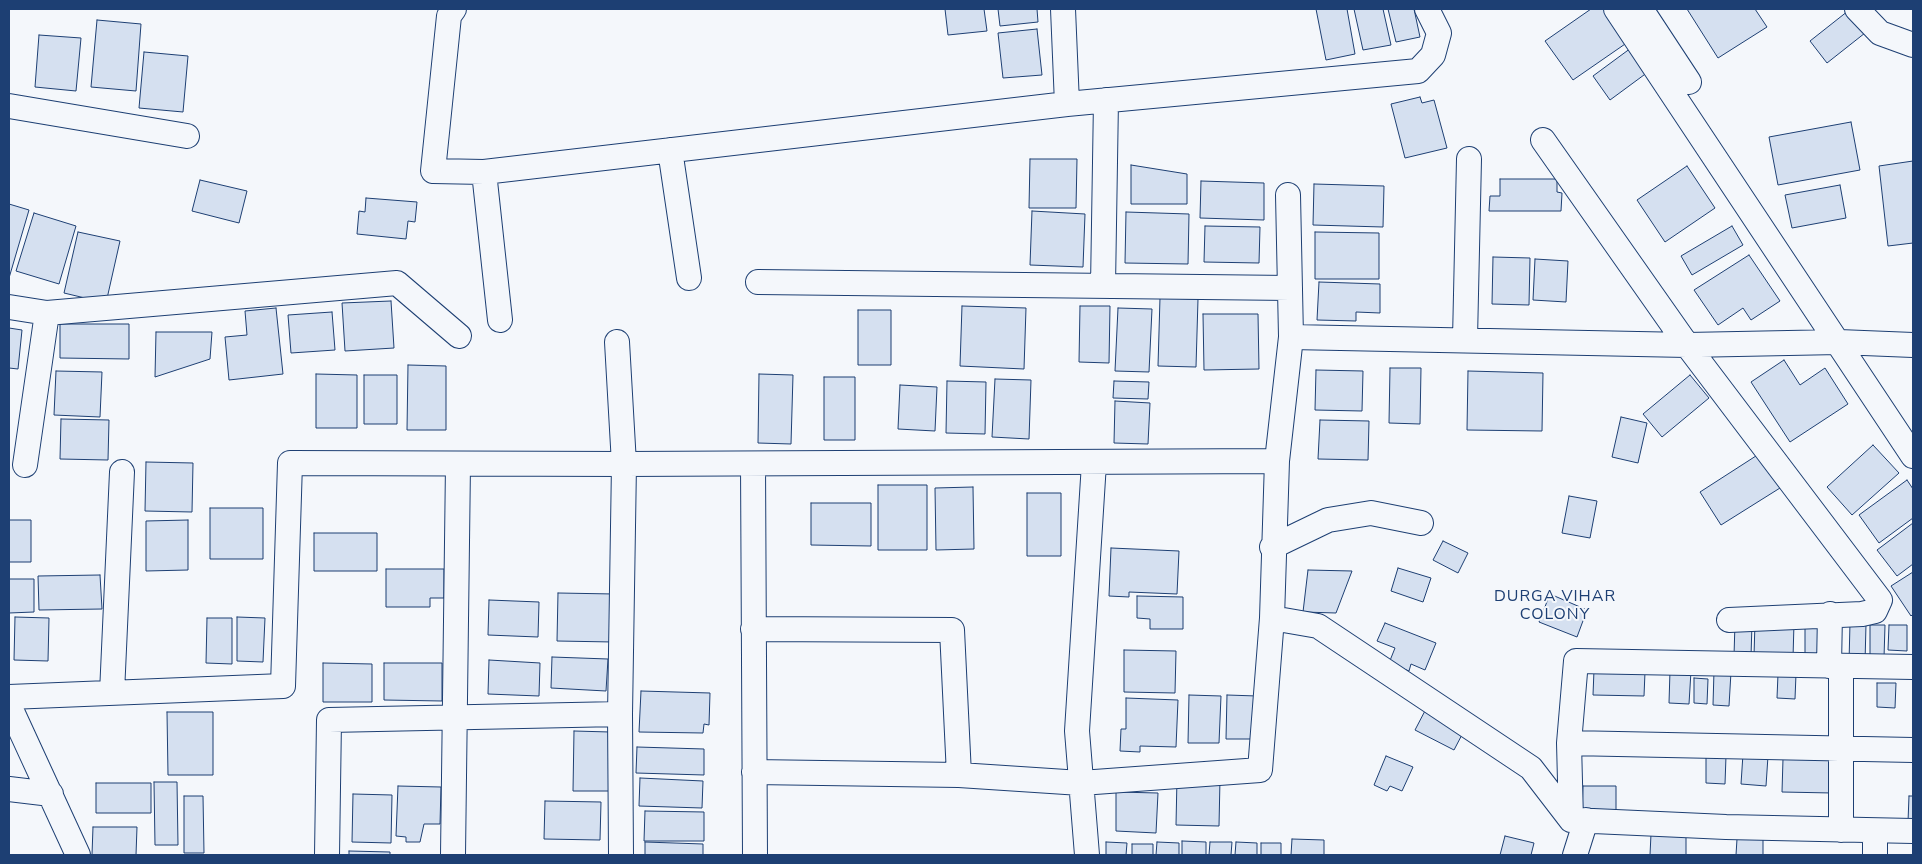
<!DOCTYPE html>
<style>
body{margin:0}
#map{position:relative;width:1922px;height:864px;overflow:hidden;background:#f4f7fb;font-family:"Nunito Sans",sans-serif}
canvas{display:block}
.frame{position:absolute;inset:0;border:10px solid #1d3f73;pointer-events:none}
</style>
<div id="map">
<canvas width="1922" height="864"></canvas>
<div class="frame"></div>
</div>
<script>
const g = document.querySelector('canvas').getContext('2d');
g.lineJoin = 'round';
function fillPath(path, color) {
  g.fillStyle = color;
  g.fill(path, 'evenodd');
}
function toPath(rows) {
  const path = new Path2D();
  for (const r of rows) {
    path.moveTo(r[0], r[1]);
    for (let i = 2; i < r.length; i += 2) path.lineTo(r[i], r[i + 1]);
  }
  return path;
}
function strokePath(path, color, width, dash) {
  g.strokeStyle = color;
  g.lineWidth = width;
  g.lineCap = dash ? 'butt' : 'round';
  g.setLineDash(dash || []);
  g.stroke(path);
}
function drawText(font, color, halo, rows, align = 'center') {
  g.font = font + ' "Nunito Sans",sans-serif';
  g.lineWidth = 4;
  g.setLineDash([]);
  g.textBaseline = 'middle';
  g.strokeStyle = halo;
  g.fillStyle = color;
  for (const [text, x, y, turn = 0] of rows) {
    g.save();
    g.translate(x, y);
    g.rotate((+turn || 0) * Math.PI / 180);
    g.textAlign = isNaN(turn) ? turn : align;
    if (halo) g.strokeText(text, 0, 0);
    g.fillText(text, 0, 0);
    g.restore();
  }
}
const building = toPath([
 [945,9,984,9,987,31,948,35,945,9],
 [998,9,1037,9,1038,22,1000,26,998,9],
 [1316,9,1347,9,1355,54,1326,60,1316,9],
 [1354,9,1383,9,1391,45,1363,50,1354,9],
 [1388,9,1414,9,1420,37,1396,42,1388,9],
 [1591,9,1605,9,1628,42,1573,80,1545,41,1591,9],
 [1687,9,1755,9,1767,27,1718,58,1687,9],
 [1848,11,1865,33,1827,63,1810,41,1848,11],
 [97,20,141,24,136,91,91,87,97,20],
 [1037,29,1042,75,1003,78,998,33,1037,29],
 [39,35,81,38,76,91,35,87,39,35],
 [1631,48,1648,72,1610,100,1593,76,1631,48],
 [144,52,188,56,183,112,139,108,144,52],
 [1420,97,1422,103,1434,100,1447,148,1405,158,1391,104,1420,97],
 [1851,122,1860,170,1778,185,1769,137,1851,122],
 [1030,159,1077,159,1076,208,1029,208,1030,159],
 [1913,161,1913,243,1888,246,1879,166,1913,161],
 [1131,165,1187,174,1187,204,1131,204,1131,165],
 [1687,166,1715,208,1665,242,1637,200,1687,166],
 [1500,179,1557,179,1557,192,1562,193,1561,211,1489,211,1490,196,1500,196,1500,179],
 [200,180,247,191,239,223,192,211,200,180],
 [1201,181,1264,183,1264,220,1200,218,1201,181],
 [1314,184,1384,186,1383,227,1313,225,1314,184],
 [1840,185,1846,218,1792,228,1785,195,1840,185],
 [366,198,417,202,415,222,408,221,406,239,357,234,359,211,365,212,366,198],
 [9,204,29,210,9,278,9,204],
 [1032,211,1085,214,1083,267,1030,265,1032,211],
 [1126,212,1189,214,1188,264,1125,263,1126,212],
 [34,213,76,226,59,284,16,271,34,213],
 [1205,226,1260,227,1259,263,1204,262,1205,226],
 [1732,226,1743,245,1692,275,1681,256,1732,226],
 [78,232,120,241,106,303,64,293,78,232],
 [1315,232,1379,233,1379,279,1315,279,1315,232],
 [1749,255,1780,301,1751,320,1743,308,1718,325,1694,290,1749,255],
 [1493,257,1530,258,1529,305,1492,304,1493,257],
 [1535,259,1568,261,1566,302,1533,300,1535,259],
 [1319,282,1380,284,1380,313,1356,312,1356,321,1317,320,1319,282],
 [1160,298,1198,299,1196,367,1158,366,1160,298],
 [391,301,394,348,345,351,342,303,391,301],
 [962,306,1026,308,1024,369,960,366,962,306],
 [1080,306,1110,306,1109,363,1079,362,1080,306],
 [276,308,283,374,229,380,225,337,247,335,245,311,276,308],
 [1118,308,1152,309,1149,372,1115,371,1118,308],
 [858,310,891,310,891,365,858,365,858,310],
 [332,312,335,350,291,353,288,315,332,312],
 [1203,314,1258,314,1259,369,1204,370,1203,314],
 [60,324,129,324,129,359,60,358,60,324],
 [9,328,22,330,18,369,9,368,9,328],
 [156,332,212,332,210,359,155,377,156,332],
 [1784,360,1800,385,1825,368,1848,404,1790,442,1751,382,1784,360],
 [408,365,446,366,446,430,407,430,408,365],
 [1390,368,1421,368,1420,424,1389,423,1390,368],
 [1316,370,1363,371,1362,411,1315,410,1316,370],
 [56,371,102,372,100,417,54,415,56,371],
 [1468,371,1543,373,1542,431,1467,430,1468,371],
 [316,374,357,375,357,428,316,428,316,374],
 [759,374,793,375,791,444,758,443,759,374],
 [364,375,397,375,397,424,364,424,364,375],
 [1690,375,1709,398,1662,437,1643,414,1690,375],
 [824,377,855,377,855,440,824,440,824,377],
 [995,379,1031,380,1029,439,992,437,995,379],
 [947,381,986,382,985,434,946,433,947,381],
 [1114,381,1149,382,1148,399,1113,398,1114,381],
 [900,385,937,387,935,431,898,429,900,385],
 [1115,401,1150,403,1148,444,1114,443,1115,401],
 [1621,417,1647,423,1638,463,1612,457,1621,417],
 [61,419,109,420,108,460,60,459,61,419],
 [1320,420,1369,421,1368,460,1318,459,1320,420],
 [1873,445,1899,473,1852,515,1827,487,1873,445],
 [1759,454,1780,488,1721,525,1700,492,1759,454],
 [146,462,193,463,192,512,145,511,146,462],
 [1907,480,1913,489,1913,518,1879,543,1859,515,1907,480],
 [878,485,927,485,927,550,878,550,878,485],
 [973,487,974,549,936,550,935,488,973,487],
 [1027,493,1061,493,1061,556,1027,556,1027,493],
 [1569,496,1597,501,1590,538,1562,533,1569,496],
 [811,503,871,503,871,546,811,545,811,503],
 [210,508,263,508,263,559,210,559,210,508],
 [9,520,31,520,31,562,9,562,9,520],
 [188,520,188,570,146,571,146,521,188,520],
 [1913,523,1913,564,1897,576,1877,550,1913,523],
 [314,533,377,533,377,571,314,571,314,533],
 [1443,541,1468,553,1458,573,1433,560,1443,541],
 [1111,548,1179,551,1177,594,1129,592,1129,597,1109,596,1111,548],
 [1398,568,1431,578,1423,602,1391,591,1398,568],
 [386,569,444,569,444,598,430,598,430,607,386,607,386,569],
 [1308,570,1352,571,1336,613,1303,612,1308,570],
 [1913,572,1913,614,1911,616,1891,586,1913,572],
 [100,575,102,609,39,610,38,576,100,575],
 [9,579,34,579,34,612,9,613,9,579],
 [558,593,614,594,613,642,557,641,558,593],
 [1550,594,1587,610,1577,637,1539,622,1550,594],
 [1137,596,1183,597,1183,629,1150,629,1150,619,1137,618,1137,596],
 [489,600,539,602,538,637,488,635,489,600],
 [15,617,49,618,48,661,14,660,15,617],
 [237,617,265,618,263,662,237,661,237,617],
 [207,618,232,618,232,664,206,663,207,618],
 [1755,622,1794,623,1793,658,1754,656,1755,622],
 [1385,623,1436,643,1425,670,1411,664,1409,671,1389,663,1395,648,1377,641,1385,623],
 [1735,623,1752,623,1751,657,1734,656,1735,623],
 [1850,623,1866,624,1865,663,1849,663,1850,623],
 [1805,624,1823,625,1823,656,1805,656,1805,624],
 [1870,625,1885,625,1884,658,1870,658,1870,625],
 [1889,625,1907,625,1907,651,1888,650,1889,625],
 [1124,650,1176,651,1175,693,1124,692,1124,650],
 [552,657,608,659,606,691,551,688,552,657],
 [489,660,540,663,539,696,488,694,489,660],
 [323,663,372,664,372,702,323,702,323,663],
 [384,663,442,663,442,701,384,700,384,663],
 [1594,670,1645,672,1644,696,1593,695,1594,670],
 [1670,671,1691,671,1689,704,1669,703,1670,671],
 [1714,671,1731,672,1729,706,1713,705,1714,671],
 [1778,674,1796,674,1795,699,1777,698,1778,674],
 [1694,678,1708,679,1707,704,1694,703,1694,678],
 [1877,683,1896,683,1895,708,1877,707,1877,683],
 [641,691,710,693,709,725,704,724,703,733,639,732,641,691],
 [1189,695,1221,696,1219,743,1188,743,1189,695],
 [1227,695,1257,696,1256,739,1226,739,1227,695],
 [1126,698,1178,700,1176,747,1140,746,1140,752,1120,751,1121,729,1126,729,1126,698],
 [1427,707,1466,727,1454,750,1415,730,1427,707],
 [167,712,213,712,213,775,168,775,167,712],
 [574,731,610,732,609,791,573,791,574,731],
 [637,747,704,749,704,775,636,773,637,747],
 [1743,754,1768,756,1766,786,1741,784,1743,754],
 [1386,756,1413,767,1402,791,1390,786,1387,791,1374,785,1386,756],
 [1706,756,1726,756,1725,784,1706,783,1706,756],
 [1783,759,1833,760,1832,793,1782,792,1783,759],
 [640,778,703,781,702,808,639,806,640,778],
 [1177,778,1220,779,1219,826,1176,825,1177,778],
 [154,782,177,782,178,845,155,845,154,782],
 [96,783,151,783,151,813,96,813,96,783],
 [398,786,441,787,440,824,424,824,420,842,406,842,406,837,396,836,398,786],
 [1583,786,1616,786,1616,815,1582,814,1583,786],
 [1116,792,1158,793,1156,833,1116,831,1116,792],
 [353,794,392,795,391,843,352,842,353,794],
 [184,796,203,796,204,853,184,853,184,796],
 [1909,796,1913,796,1913,822,1908,822,1909,796],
 [545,801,601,802,600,840,544,839,545,801],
 [645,811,704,812,704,841,644,841,645,811],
 [93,827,137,827,136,855,92,855,93,827],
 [1651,834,1686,835,1686,855,1650,855,1651,834],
 [1505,836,1534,843,1531,855,1500,855,1505,836],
 [1292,839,1324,840,1324,855,1291,855,1292,839],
 [1737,839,1763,839,1763,855,1736,855,1737,839],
 [1182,841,1206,842,1206,855,1182,855,1182,841],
 [645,842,703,844,703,855,645,855,645,842],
 [1106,842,1127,843,1126,855,1106,855,1106,842],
 [1157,842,1179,843,1179,855,1156,855,1157,842],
 [1210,842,1232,842,1231,855,1209,855,1210,842],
 [1236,842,1257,843,1257,855,1235,855,1236,842],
 [1261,843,1281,843,1281,855,1261,855,1261,843],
 [1132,844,1153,844,1153,855,1132,855,1132,844],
 [349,851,390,852,390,855,349,855,349,851]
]);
fillPath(building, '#d5e0f0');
strokePath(building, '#1d3f73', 1);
const street = toPath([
 [454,9,449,16,433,171,484,172,1067,104,1418,71,1433,55,1439,33,1427,9],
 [1063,9,1067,104],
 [1616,9,1913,456],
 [1641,9,1689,82],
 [1857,9,1880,33,1913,45],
 [9,106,187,136],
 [1543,140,1687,345,1880,600,1875,611,1862,614,1729,620],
 [670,150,689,278],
 [484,172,500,320],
 [758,282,1290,288],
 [1103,286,1106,100],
 [9,307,47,313,397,283,459,336],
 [1291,337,1687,345,1839,342,1913,345],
 [1465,339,1469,159],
 [617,342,624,464,620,714,621,855],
 [753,464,755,855],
 [25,465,47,313],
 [1272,547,1328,520,1371,513,1421,523],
 [1272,618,1318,626,1531,768,1571,820],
 [753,629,952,630,959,775],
 [1829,666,1830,614],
 [1841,666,1841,830],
 [1913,667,1576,661,1569,743,1571,820,1726,827,1913,831],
 [112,693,122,472],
 [9,697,283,686,290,463,624,464,1277,461],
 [9,705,78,855],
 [1569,743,1913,750],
 [754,772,959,775,1081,783,1260,770,1272,618,1277,461,1291,337,1288,195],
 [9,789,51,794],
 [327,855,329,720,620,714],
 [453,855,458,464],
 [1087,855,1077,731,1094,463],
 [1575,855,1586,820],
 [1875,855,1875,831]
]);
strokePath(street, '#1d3f73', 26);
strokePath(street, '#f4f7fb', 24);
g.letterSpacing = '1px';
drawText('16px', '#1d3f73', '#f4f7fb', [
 ["DURGA VIHAR",1555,597],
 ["COLONY",1555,615]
]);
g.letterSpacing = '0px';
</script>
